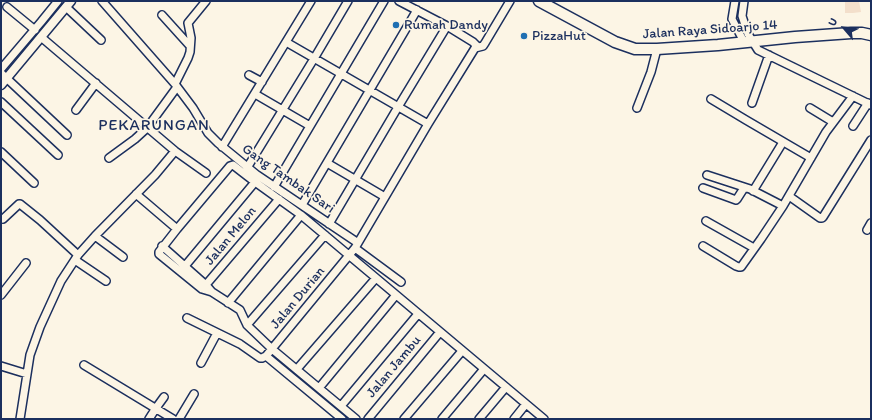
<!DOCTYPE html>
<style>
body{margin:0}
#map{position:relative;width:872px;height:420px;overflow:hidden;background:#fcf5e5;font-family:Itim,sans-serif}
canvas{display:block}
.frame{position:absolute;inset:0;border:2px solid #1b2f5e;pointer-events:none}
.north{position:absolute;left:824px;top:8px;width:40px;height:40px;-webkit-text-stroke:3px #fcf5e5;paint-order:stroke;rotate:298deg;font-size:11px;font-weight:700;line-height:16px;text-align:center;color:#1b2f5e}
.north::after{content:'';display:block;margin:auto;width:14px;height:18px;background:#1b2f5e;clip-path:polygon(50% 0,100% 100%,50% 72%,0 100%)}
</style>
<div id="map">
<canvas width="872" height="420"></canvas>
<div class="frame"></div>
<div class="north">U</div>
</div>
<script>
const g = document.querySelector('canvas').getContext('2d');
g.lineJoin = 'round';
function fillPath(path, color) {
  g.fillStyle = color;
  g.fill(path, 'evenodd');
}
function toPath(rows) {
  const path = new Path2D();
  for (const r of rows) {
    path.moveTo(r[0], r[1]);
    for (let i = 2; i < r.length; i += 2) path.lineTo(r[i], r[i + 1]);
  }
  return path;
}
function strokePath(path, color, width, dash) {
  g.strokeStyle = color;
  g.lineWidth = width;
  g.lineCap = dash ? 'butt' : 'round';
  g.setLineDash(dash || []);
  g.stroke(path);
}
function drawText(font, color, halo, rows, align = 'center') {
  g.font = font + ' Itim,sans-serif';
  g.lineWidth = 3.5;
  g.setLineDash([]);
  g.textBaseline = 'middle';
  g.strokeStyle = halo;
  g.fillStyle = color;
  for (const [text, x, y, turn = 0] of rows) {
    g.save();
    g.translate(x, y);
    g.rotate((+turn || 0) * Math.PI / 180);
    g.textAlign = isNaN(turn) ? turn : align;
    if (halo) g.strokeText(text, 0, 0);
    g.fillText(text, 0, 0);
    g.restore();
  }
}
fillPath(toPath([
 [845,1,859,1,861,12,853,13,845,13]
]), '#f3dfcb');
const minor = toPath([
 [102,1,175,84,193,108,208,133,218,143,257,175,358,243],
 [399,1,447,26,473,42,476,45,475,48],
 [735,1,732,19,744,42],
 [744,1,742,16,748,34,758,50,871,105],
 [7,7,35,30],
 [66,7,101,40],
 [162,15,190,46],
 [41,37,175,151,206,173],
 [286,42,428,124],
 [1,69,41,22,58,1],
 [1,73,67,135],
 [249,75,262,82],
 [175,84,188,58,190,52,191,38,188,23,206,1],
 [255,94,310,126],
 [711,99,746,120,811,158],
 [1,102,58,155],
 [752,103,769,55],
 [637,108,651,72,657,49],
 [810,108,833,122],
 [76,110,96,83],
 [853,126,868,103],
 [222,147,311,1],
 [1,152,34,183],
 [109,158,135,139,147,128,177,87],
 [327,163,385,197],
 [247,168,315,57,348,1],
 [707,175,750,189,783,206],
 [274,187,384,1],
 [703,188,736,200,737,199,744,188],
 [753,191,783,142],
 [136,194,177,229],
 [789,196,820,218,822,218,823,217,871,140],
 [302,205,417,10],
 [3,219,19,204,20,204,40,220,78,255],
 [706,221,754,248],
 [329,224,398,107,447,26],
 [867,230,871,223],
 [95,236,123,257],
 [162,246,206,285,212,292,240,310,247,325,272,349,356,419],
 [703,246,736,266,739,267,741,267,761,239,783,206,826,132,853,96],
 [355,248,401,282],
 [75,260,106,281],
 [185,266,255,182],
 [204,287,279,199],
 [212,292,202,289,159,254,159,252,177,229,230,166,233,165,255,182,301,215,544,419],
 [1,295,26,263],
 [228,303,301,215],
 [187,318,240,344,260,358,262,358,266,356],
 [247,325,325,235],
 [266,356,355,248,428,124,475,48,483,46,485,43,510,1],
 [266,356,342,419],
 [201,363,217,333],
 [84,365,173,419],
 [1,366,27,374],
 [297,369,376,278],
 [319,388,396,295],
 [341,406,418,314],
 [20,419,30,355,40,327,61,281,78,255,95,236,155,175,175,151],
 [149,419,156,408,164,397],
 [179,419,194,394],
 [368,419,440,332],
 [404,419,462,351],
 [442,419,484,369],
 [479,419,506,387],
 [514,419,526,404]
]);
const tertiary = toPath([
 [1,85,71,1]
]);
const secondary = toPath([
 [539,1,615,42,635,49,657,49,718,45,795,37,851,33,862,33,871,35]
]);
strokePath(minor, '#1b2f5e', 10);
strokePath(tertiary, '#1b2f5e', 11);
strokePath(secondary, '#1b2f5e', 13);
strokePath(minor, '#fcf5e5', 7);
strokePath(tertiary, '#fcf5e5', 8);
strokePath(secondary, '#fcf5e5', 10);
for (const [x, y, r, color] of [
 [396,25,4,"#1f6fb2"],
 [524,36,4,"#1f6fb2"]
]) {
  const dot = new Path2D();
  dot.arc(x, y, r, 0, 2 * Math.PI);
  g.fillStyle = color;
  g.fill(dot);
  strokePath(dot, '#fcf5e5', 1.5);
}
drawText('14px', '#1b2f5e', '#fcf5e5', [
 ["Rumah Dandy",404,25],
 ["PizzaHut",532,36]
], 'left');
drawText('14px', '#1b2f5e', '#fcf5e5', [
 ["Jalan Raya Sidoarjo 14",710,30,-4],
 ["Gang Tambak Sari",288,179,35],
 ["Jalan Melon",231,236,-50],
 ["Jalan Durian",298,298,-50],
 ["Jalan Jambu",394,367,-50]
]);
g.letterSpacing = '1px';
drawText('16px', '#1b2f5e', '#fcf5e5', [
 ["PEKARUNGAN",154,126]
]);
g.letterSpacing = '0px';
</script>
